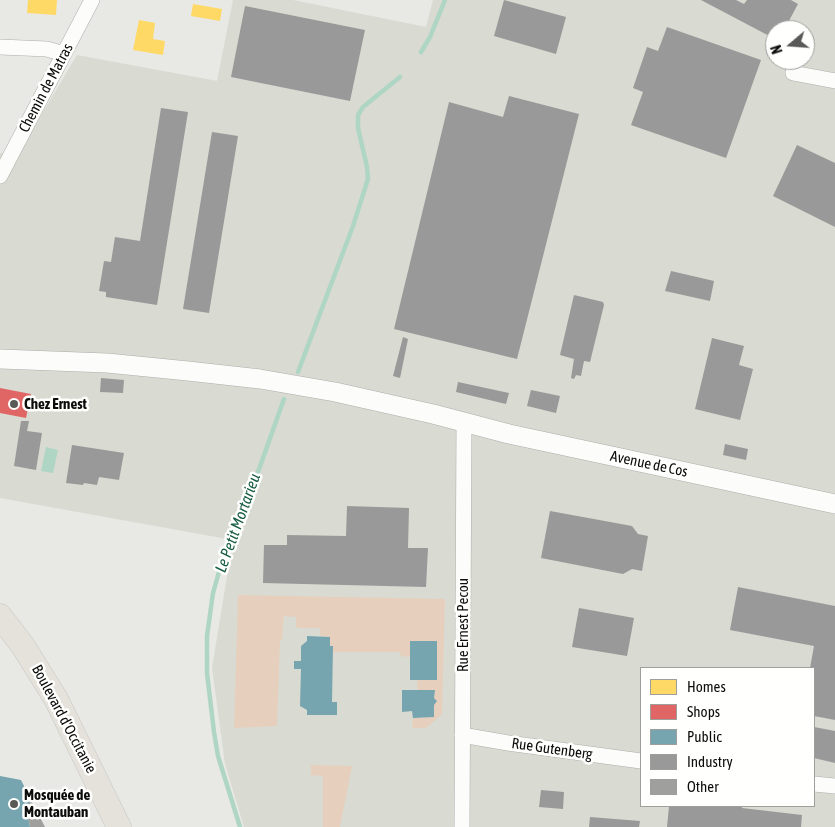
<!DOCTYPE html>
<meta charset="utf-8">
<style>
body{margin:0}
#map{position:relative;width:835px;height:827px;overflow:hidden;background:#e8e8e4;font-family:"Asap Condensed",sans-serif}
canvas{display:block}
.legend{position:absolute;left:640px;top:667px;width:175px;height:140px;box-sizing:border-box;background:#fffffe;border:1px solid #9e9e9c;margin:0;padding:6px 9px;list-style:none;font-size:15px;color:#0c0c0a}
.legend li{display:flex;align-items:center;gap:10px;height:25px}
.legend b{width:25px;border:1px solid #9e9e9c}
.north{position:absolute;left:765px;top:20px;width:50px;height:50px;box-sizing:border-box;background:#fffffe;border:1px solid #9e9e9c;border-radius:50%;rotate:252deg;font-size:14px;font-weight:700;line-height:20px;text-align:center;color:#0c0c0a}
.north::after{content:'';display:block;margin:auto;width:18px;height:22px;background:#595956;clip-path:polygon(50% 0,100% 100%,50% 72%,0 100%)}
</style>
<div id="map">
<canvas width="835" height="827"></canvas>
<ul class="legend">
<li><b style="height:14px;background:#ffd966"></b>Homes</li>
<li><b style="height:14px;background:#e06666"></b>Shops</li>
<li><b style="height:14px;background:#76a5af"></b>Public</li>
<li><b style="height:14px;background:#999"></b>Industry</li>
<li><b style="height:14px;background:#9fa09d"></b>Other</li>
</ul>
<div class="north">N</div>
</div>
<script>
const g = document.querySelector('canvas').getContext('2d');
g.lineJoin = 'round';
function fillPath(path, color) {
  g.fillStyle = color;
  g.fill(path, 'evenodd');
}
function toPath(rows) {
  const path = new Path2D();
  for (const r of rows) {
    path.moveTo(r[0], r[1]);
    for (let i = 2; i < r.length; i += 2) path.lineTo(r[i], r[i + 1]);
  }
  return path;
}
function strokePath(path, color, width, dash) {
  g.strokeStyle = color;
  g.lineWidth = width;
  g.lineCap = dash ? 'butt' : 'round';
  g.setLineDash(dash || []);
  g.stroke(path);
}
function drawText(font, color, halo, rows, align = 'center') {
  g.font = font + ' "Asap Condensed",sans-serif';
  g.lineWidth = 5;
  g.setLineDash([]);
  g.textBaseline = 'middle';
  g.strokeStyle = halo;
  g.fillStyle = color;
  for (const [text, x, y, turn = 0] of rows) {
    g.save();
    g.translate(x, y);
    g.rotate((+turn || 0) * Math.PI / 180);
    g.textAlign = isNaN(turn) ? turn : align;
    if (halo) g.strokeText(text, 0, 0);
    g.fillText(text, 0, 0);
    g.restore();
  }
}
fillPath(toPath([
 [233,0,293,0,426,27,433,0,835,0,835,827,244,827,225,764,212,668,233,540,0,498,0,153,18,154,77,55,217,81],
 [775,30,805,30,805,60,775,60],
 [641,668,814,668,814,806,641,806]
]), '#d9dad1');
fillPath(toPath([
 [238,595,445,599,442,714,426,728,412,728,413,718,434,717,434,705,437,701,434,698,435,690,418,690,417,680,437,680,437,641,410,641,410,657,401,656,400,652,333,652,333,646,330,646,330,637,320,636,320,628,298,628,296,626,296,617,284,616,282,639,280,641,277,726,234,728],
 [311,765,352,766,340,827,323,827,323,776,311,775]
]), '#e6d0bd');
fillPath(toPath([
 [46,447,58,450,53,473,41,471]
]), '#afd6c4');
fillPath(toPath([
 [28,0,57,0,56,15,27,13],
 [193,4,222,9,220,21,191,16],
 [139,20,155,23,153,39,165,41,163,55,133,50]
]), '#ffd966');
fillPath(toPath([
 [0,388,31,394,26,418,0,413]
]), '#e06666');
fillPath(toPath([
 [307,636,330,637,330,646,333,646,332,702,337,702,337,715,307,715,307,710,300,706,301,669,294,669,294,661,301,661,301,646,307,641],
 [410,641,437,641,437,680,410,680],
 [402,690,435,690,434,698,437,701,434,705,434,717,413,718,412,711,402,712],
 [0,776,21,780,30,798,27,811,30,827,0,827]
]), '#76a5af');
fillPath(toPath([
 [504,0,566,17,556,54,494,36],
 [701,0,736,0,744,4,747,0,791,0,798,4,784,30,775,30,775,39],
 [245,6,365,30,350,101,231,77],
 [667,27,761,60,726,158,631,125,643,92,633,88,647,47,658,51],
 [509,96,579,114,517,359,394,329,449,102,503,117],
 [161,108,188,112,157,305,106,297,106,292,99,291,104,261,111,262,115,237,140,241],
 [212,132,238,136,209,313,183,309],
 [797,145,835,163,835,227,773,196],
 [671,271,714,281,710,301,665,291],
 [574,295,603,302,604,305,590,362,584,361,581,376,576,375,574,379,571,378,574,359,560,355],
 [403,337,408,339,400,378,393,376],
 [712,338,744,346,739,365,753,369,740,420,695,409],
 [101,378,124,380,123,393,100,392],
 [458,382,509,393,506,404,456,392],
 [531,390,560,396,556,413,527,406],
 [21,421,29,421,27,431,42,433,36,470,14,466],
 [725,444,748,449,746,460,723,455],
 [72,445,124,453,119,480,99,477,97,485,84,483,83,485,66,483],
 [347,506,409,508,408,548,428,548,426,587,263,583,264,545,287,545,287,535,346,536],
 [550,511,632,526,638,534,648,536,642,571,632,569,623,574,541,558],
 [738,587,835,606,835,720,814,716,814,668,810,668,814,646,730,630],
 [579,608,634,618,627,656,572,647],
 [814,727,835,731,835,763,814,758],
 [541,790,564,792,563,809,539,807],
 [669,806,742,806,742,808,802,815,801,827,667,827],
 [590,817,640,821,639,827,589,827]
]), '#999');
strokePath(toPath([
 [421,52,430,37,445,0],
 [298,372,353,226,368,179,367,167,358,128,358,115,363,107,400,77],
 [240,827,218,756,214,732,207,673,207,636,213,593,221,565,253,486,284,399]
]), '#afd6c4', 4.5);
fillPath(toPath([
 [30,798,45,827,30,827,27,811]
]), '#9fa09d');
const minor = toPath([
 [0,47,47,49,64,54],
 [793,73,835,81],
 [0,176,92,0],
 [462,735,508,743,641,761],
 [814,784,835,786],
 [462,827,464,423]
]);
const tertiary = toPath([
 [0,359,107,363,188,371,260,379,335,392,433,414,509,434,835,504]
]);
const primary = toPath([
 [0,616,23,646,56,699,119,827]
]);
strokePath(minor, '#adaeaa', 16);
strokePath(tertiary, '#adaeaa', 20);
strokePath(primary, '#c6c6c4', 25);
strokePath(minor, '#fcfcfb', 15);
strokePath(tertiary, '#fcfcfb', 19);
strokePath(primary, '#e5e2db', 24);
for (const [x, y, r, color] of [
 [14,404,5,"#595956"],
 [14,804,5,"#595956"]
]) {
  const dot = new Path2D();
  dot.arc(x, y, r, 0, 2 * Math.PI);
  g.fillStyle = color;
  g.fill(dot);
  strokePath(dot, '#fffffe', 2);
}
drawText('15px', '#0c0c0a', '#fffffe', [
 ["Chemin de Matras",46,88,-62],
 ["Avenue de Cos",649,464,12],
 ["Rue Ernest Pecou",463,625,-90],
 ["Boulevard d'Occitanie",64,719,62],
 ["Rue Gutenberg",552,749,8]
]);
drawText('bold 15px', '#0c0c0a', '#fffffe', [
 ["Chez Ernest",24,404],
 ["Mosquée de",24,795],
 ["Montauban",24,812]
], 'left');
drawText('italic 16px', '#155b42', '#fffffe', [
 ["Le Petit Mortarieu",238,523,-70]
]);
</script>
